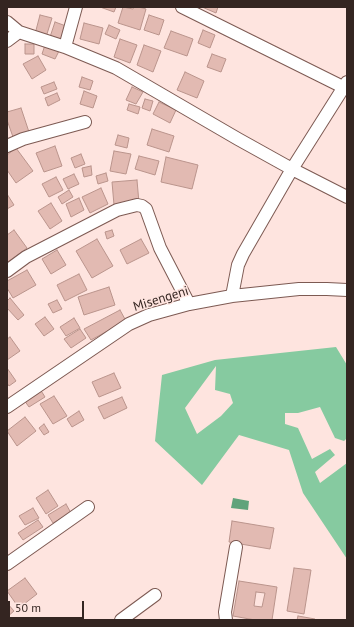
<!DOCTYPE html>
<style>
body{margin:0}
#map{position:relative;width:354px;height:627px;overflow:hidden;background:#fee4df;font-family:"PT Sans",sans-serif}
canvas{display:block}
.frame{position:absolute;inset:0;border:8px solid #342521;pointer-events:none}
.scale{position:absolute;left:8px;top:601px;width:76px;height:18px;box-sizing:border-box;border:2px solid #342521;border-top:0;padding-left:5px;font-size:12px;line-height:14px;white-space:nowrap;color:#342521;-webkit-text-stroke:3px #fee4df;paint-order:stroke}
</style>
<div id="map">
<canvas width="354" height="627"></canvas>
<div class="frame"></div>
<div class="scale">50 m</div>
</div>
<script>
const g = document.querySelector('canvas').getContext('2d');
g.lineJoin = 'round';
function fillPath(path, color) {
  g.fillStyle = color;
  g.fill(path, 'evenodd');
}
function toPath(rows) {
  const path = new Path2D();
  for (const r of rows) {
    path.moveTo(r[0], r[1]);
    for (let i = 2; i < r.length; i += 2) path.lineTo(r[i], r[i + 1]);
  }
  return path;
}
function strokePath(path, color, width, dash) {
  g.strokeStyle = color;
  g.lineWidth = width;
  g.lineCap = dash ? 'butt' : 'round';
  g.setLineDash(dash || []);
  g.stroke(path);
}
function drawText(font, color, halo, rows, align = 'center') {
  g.font = font + ' "PT Sans",sans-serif';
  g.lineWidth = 3;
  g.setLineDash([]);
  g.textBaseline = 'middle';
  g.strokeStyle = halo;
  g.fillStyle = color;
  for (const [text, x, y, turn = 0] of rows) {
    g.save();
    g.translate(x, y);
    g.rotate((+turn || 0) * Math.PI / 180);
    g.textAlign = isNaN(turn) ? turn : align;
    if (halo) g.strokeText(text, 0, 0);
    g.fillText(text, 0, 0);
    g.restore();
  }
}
fillPath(toPath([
 [336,347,347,365,347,438,344,441,335,438,320,407,298,413,285,413,285,424,298,428,312,459,330,449,335,455,315,472,320,483,347,463,347,559,303,493,289,450,239,435,202,485,155,441,162,375,215,360],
 [216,366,215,390,230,394,233,403,221,416,197,434,185,408]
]), '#86caa0');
fillPath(toPath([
 [233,498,249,501,248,510,231,508]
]), '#60a37b');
const building = toPath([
 [100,7,116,7,114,12,100,7],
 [123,7,133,9,134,7,139,7,146,9,140,30,118,23,123,7],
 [202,7,218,7,216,13,202,7],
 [40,15,52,18,46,37,35,34,40,15],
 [149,15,164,20,159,35,144,30,149,15],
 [55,22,66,26,61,41,50,37,55,22],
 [84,23,103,28,99,44,80,39,84,23],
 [109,25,120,30,116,39,105,34,109,25],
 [203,30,215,35,210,48,198,43,203,30],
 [171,31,193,39,187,56,164,48,171,31],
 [120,39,137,45,130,63,114,57,120,39],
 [25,44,34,44,34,54,25,54,25,44],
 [45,45,59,51,55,59,42,54,45,45],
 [144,45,161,51,153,72,137,65,144,45],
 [212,54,226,59,221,72,207,67,212,54],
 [38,56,46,70,32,79,23,64,38,56],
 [185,72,204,81,197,98,177,90,185,72],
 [82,77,93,81,90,90,79,87,82,77],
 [54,82,57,89,44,94,41,87,54,82],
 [132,87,143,92,136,104,126,100,132,87],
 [84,91,97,96,93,108,80,104,84,91],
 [57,93,60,100,48,106,45,98,57,93],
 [145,99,153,101,150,111,142,108,145,99],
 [159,102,176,110,170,123,153,114,159,102],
 [129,104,140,107,138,114,127,110,129,104],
 [21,108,29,132,13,137,7,120,7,112,21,108],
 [152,129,174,136,169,152,147,145,152,129],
 [118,135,129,138,127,148,115,145,118,135],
 [55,146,62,166,44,172,36,153,55,146],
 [16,148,33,171,16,183,7,170,7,155,16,148],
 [114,151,131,154,126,174,110,171,114,151],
 [81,154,85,164,75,168,71,158,81,154],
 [139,156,159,161,155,175,135,169,139,156],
 [166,157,198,165,192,189,161,182,166,157],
 [91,166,92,175,84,177,82,168,91,166],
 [106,173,108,181,98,184,96,176,106,173],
 [74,174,79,184,68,189,63,179,74,174],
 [56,177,63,190,49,197,42,184,56,177],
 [137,180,139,203,114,205,112,182,137,180],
 [101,188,108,204,90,213,82,197,101,188],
 [69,190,73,197,62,204,58,197,69,190],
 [7,194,14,205,7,209,7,194],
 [79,198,84,210,71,217,66,204,79,198],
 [51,203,62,221,50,229,38,211,51,203],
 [14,230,27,248,8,262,7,260,7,235,14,230],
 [112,230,114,236,107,239,105,232,112,230],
 [97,239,113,266,92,278,76,251,97,239],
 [141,239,149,253,127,264,120,250,141,239],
 [57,250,66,265,51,274,42,259,57,250],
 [27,270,36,285,13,298,7,288,7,281,27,270],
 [79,274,87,290,65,301,57,285,79,274],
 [109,287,115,305,84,315,78,297,109,287],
 [10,298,24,315,18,320,7,308,7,301,10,298],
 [57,300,62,309,53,313,48,304,57,300],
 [120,310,126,321,91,340,84,329,120,310],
 [45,317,54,329,44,336,35,324,45,317],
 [74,318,80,328,66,336,60,327,74,318],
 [80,329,86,338,71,348,64,339,80,329],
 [10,337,20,351,7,360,7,339,10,337],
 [7,368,16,381,9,386,7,383,7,368],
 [114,373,121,388,99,397,92,382,114,373],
 [40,389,45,397,29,407,24,400,40,389],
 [54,396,67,416,53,424,40,404,54,396],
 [122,397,127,408,104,419,98,407,122,397],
 [79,411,84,420,72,427,67,419,79,411],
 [25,417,36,431,17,446,7,431,25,417],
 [44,424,49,432,44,435,39,428,44,424],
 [48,490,58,506,46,514,36,498,48,490],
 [66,504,71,513,53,523,48,515,66,504],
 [33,508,39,518,25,525,19,516,33,508],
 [38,520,43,527,23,540,18,533,38,520],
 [232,521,274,528,270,549,229,542,232,521],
 [294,568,311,570,304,614,287,611,294,568],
 [25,578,37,594,19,608,7,591,25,578],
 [239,581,277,587,272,620,255,620,233,616,239,581],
 [256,592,265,593,262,607,254,606,256,592],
 [7,603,14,611,7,617,7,603],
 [298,616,315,619,315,620,297,620,298,616]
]);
fillPath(building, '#e2bab2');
strokePath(building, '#ba948c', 1);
const minor = toPath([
 [182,7,347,89],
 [7,22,19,32,65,47,116,68,238,139,292,169,347,197],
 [7,41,19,32],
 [65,47,76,7],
 [7,146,23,139,85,122],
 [7,271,26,257,117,210,137,205,142,206,146,209,160,248,189,304],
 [232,296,238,265,243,254,292,169,347,82],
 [7,407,129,324,149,315,189,304,232,296,299,289,327,289,347,290],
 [7,564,88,507],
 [121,620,155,595],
 [226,620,225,612,236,547]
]);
strokePath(minor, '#7d5a53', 14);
strokePath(minor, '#fff', 12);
drawText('13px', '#342521', '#fee4df', [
 ["Misengeni",161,299,-17]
]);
</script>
